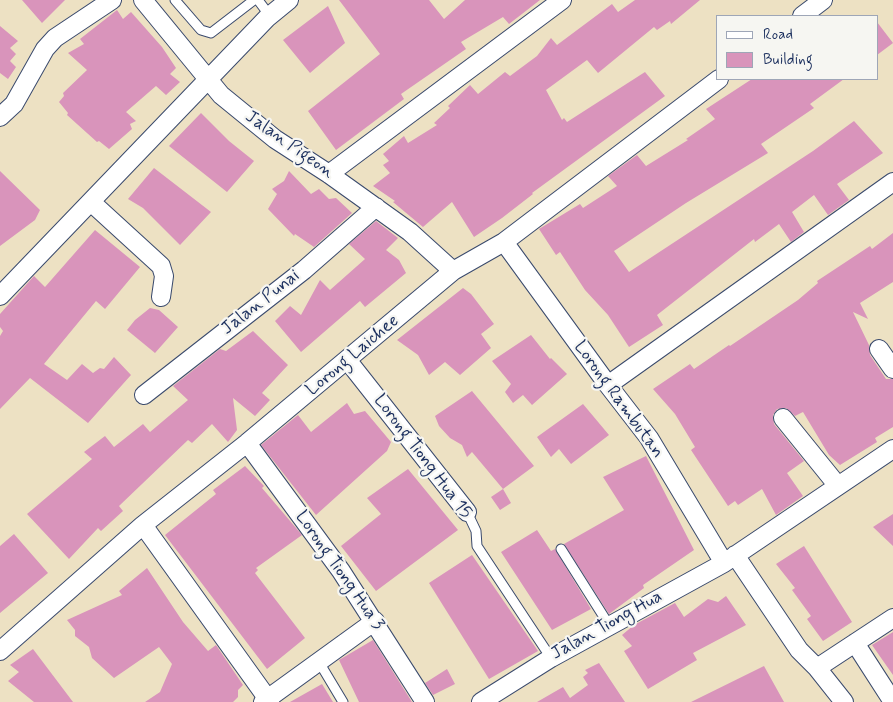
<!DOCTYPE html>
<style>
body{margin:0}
#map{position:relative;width:893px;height:702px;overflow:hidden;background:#ede1c3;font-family:Mynerve,sans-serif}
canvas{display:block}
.legend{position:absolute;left:716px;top:15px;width:162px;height:65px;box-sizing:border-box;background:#f6f6f2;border:1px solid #9ea6b7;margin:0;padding:6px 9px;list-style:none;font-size:15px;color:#1b2f5e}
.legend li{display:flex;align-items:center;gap:10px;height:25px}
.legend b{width:25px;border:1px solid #9ea6b7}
</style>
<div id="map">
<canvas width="893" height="702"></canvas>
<ul class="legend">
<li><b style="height:6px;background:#fff"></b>Road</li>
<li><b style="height:14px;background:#d994bb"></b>Building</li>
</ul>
</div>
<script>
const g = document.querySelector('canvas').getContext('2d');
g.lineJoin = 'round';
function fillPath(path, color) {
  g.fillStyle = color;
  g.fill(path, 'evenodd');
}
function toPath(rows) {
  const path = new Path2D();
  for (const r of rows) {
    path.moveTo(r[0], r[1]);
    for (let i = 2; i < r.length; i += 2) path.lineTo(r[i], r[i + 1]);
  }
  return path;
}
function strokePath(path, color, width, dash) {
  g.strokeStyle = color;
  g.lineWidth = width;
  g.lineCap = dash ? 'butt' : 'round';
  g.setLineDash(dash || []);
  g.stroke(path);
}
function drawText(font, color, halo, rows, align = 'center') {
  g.font = font + ' Mynerve,sans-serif';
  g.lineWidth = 4.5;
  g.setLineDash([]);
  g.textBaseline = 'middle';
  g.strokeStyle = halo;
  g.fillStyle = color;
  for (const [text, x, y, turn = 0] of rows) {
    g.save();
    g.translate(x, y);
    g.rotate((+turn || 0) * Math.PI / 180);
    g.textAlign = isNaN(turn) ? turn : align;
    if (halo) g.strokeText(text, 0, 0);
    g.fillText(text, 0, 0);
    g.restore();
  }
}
fillPath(toPath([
 [22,0,65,0,42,23],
 [339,0,429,0,444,19,465,0,540,0,509,24,503,17,461,42,466,49,401,94,404,99,336,150,308,111,380,54],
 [635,0,700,0,671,24,670,21,657,30,654,27,598,73,587,60,546,90,562,120,564,118,567,122,645,72,665,96,532,193,533,194,502,218,474,237,452,202,423,227,393,202,395,201,373,186,390,173,383,165,389,161,383,154,404,136,408,143,437,125,434,123,450,108,448,106,470,85,478,94,505,72,510,76,537,56,551,38,557,45,612,4,618,12],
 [328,6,345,43,310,73,283,40],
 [117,10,123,19,131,12,162,47,176,68,170,74,180,82,166,95,156,86,126,112,136,121,130,124,132,129,109,149,99,141,97,142,67,115,68,113,59,102,64,96,63,93,87,70,68,53,84,44,80,39],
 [877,22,893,43,877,55],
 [0,26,18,41,10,48,16,54,10,61,16,67,8,79,0,73],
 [752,79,844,79,810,104,814,108,761,144,768,153,686,203,614,251,629,272,813,151,854,121,883,153,837,184,849,200,828,215,814,195,792,212,804,232,791,242,779,224,755,242,754,239,657,315,663,325,629,347,608,315,585,290,560,252,556,255,539,229,580,204,583,208,617,186,608,176,637,155,646,166,688,140,686,139,715,119,706,109],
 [201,113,229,141,254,161,227,192,169,146],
 [154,168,211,212,180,245,143,208,128,199],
 [0,171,40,210,35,220,0,246],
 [289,171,311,194,319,189,329,199,336,198,352,213,314,247,295,234,294,236,268,209,277,194,272,189,284,181],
 [376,221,398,238,386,250,399,260,406,273,365,307,360,301,301,352,275,321,290,306,301,315,320,280,330,290,365,259,349,244],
 [95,230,140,267,105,309,96,301,44,364,67,380,82,364,93,373,100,368,104,369,114,357,131,375,88,423,30,378,0,409,0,336,3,331,0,327,0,314,34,276,45,287],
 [893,233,893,282,860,303,868,319,853,312,869,345,870,355,886,379,893,379,893,427,875,438,877,442,840,465,829,455,803,412,795,416,786,408,777,409,773,415,774,424,804,461,787,473,803,496,776,515,762,489,738,505,735,501,728,506,691,450,695,447,675,414,653,389,690,364,694,369,729,345,730,346,798,300,818,283,817,281,870,246,872,249],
 [463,288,471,294,494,324,481,334,491,348,460,375,445,362,429,375,418,355,397,340],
 [150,308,159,310,178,327,155,353,127,330,135,320],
 [253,331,288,365,262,393,270,400,255,416,233,398,237,430,228,442,212,424,192,443,188,440,119,506,123,511,101,531,98,528,69,559,27,514,92,459,84,452,105,436,114,447,143,424,150,432,188,400,173,386,220,349,226,351],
 [531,335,550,359,551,358,567,374,532,405,523,395,513,403,505,392,511,384,492,361],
 [472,391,534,466,503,489,472,452,467,457,462,445,450,438,439,426,435,416],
 [347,403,354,414,365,411,391,442,387,451,316,515,261,445,298,415,311,432],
 [583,404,609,435,571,464,559,449,551,457,537,437],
 [646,456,694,550,643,585,644,588,609,614,564,544,624,510,603,477],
 [245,466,264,486,262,488,302,535,256,568,258,570,255,573,305,638,267,669,165,535,216,494,213,490],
 [408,469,458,530,376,591,341,546,381,514,367,498],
 [503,489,511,503,500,510,491,497],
 [893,514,893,546,873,527],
 [537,530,551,551,555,549,591,609,552,630,501,552],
 [14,534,48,573,0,613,0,546],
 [804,546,852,622,823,641,807,619,811,616,792,590,795,588,776,564],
 [472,555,538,651,489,679,429,583],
 [147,568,183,622,208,651,216,645,243,685,238,690,238,697,233,702,145,702,160,692,172,664,159,647,114,678,92,658,89,647,75,636,75,630,67,620,122,595,119,591],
 [726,596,746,625,693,653,697,660,648,689,624,651,632,646,622,635,634,625,675,603,684,617,708,599,718,602],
 [893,632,893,675,872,645],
 [373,640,412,702,359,702,339,660],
 [33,649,73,702,34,702,8,681,19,672,10,665],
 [599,663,625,702,537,702,563,687,570,698,588,685,583,677,588,673,585,670],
 [764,666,784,702,691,702],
 [447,669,455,684,433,695,425,683],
 [322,684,333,702,290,702]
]), '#d994bb');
const service = toPath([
 [175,0,201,30,211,33,254,0],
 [258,0,270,16],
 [467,512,476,531,477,546,551,658],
 [561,549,609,625],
 [319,662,343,702]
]);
const minor = toPath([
 [143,0,221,95,275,139,329,174,410,232,453,271],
 [802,16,823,0],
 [0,117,14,104,45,49,55,38,112,0],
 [329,174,562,0],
 [91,202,161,266,164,276,161,297],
 [504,242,608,385,649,438,724,563],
 [0,296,267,18,289,0],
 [879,349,893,369],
 [348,361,467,512],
 [608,385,893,182],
 [144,395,304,270,376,207],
 [783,418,838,486],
 [247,443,341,571,425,702],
 [143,525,270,702],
 [735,555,799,650,817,668,844,702],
 [855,643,893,702],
 [0,651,143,525,247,443,453,271,504,242,719,79],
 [817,668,893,618],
 [263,702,375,621],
 [481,702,551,658,724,563,893,449]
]);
strokePath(service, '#3a4a6d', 11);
strokePath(minor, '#3a4a6d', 20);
strokePath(service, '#fff', 9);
strokePath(minor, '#fff', 18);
drawText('18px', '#1b2f5e', '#f6f6f2', [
 ["Jalan Pigeon",289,145,35],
 ["Jalan Punai",261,303,-38],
 ["Lorong Laichee",353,356,-40],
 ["Lorong Rambutan",618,400,54],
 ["Lorong Tiong Hua 15",422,457,53],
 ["Lorong Tiong Hua 3",339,571,55],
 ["Jalan Tiong Hua",607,626,-29]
]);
</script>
